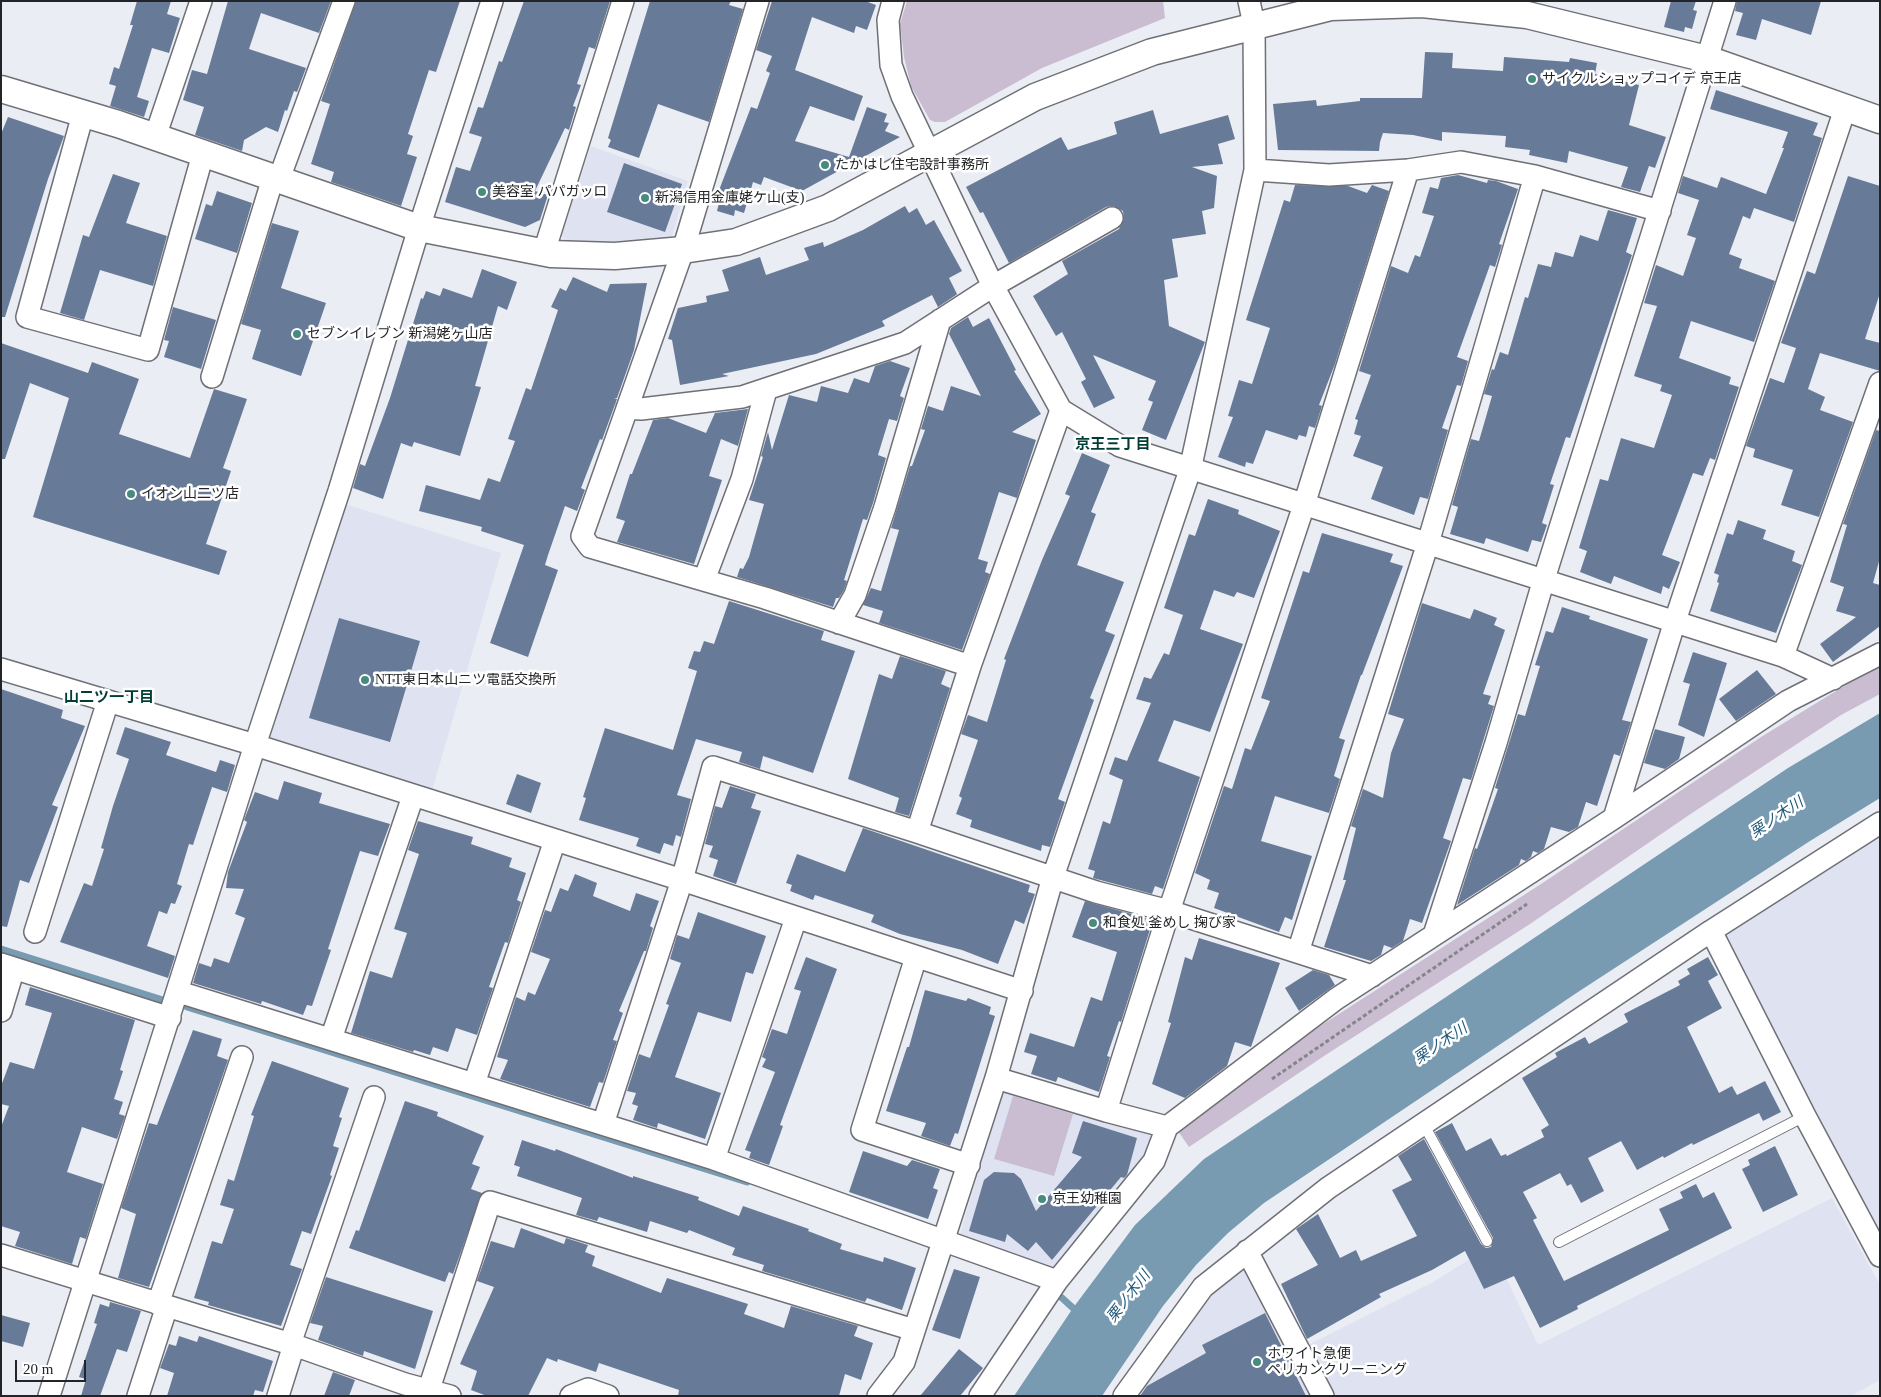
<!DOCTYPE html>
<meta charset="utf-8">
<style>
body{margin:0}
#map{position:relative;width:1881px;height:1397px;overflow:hidden;background:#ebedf4;font-family:"Times New Roman",serif}
canvas{display:block}
.frame{position:absolute;inset:0;border:2px solid #232427;pointer-events:none}
.scale{position:absolute;left:15px;top:1360px;width:71px;height:22px;box-sizing:border-box;border:2px solid #232427;border-top:0;padding-left:6px;font-size:15px;line-height:18px;white-space:nowrap;color:#232427;-webkit-text-stroke:4px #fff;paint-order:stroke}
</style>
<div id="map">
<canvas width="1881" height="1397"></canvas>
<div class="frame"></div>
<div class="scale">20 m</div>
</div>
<script>
const g = document.querySelector('canvas').getContext('2d');
g.lineJoin = 'round';
function fillPath(path, color) {
  g.fillStyle = color;
  g.fill(path, 'evenodd');
}
function toPath(rows) {
  const path = new Path2D();
  for (const r of rows) {
    path.moveTo(r[0], r[1]);
    for (let i = 2; i < r.length; i += 2) path.lineTo(r[i], r[i + 1]);
  }
  return path;
}
function strokePath(path, color, width, dash) {
  g.strokeStyle = color;
  g.lineWidth = width;
  g.lineCap = dash ? 'butt' : 'round';
  g.setLineDash(dash || []);
  g.stroke(path);
}
function drawText(font, color, halo, rows, align = 'center') {
  g.font = font + ' "Times New Roman","Noto Sans JP",serif';
  g.lineWidth = 5;
  g.setLineDash([]);
  g.textBaseline = 'middle';
  g.strokeStyle = halo;
  g.fillStyle = color;
  for (const [text, x, y, turn = 0] of rows) {
    g.save();
    g.translate(x, y);
    g.rotate((+turn || 0) * Math.PI / 180);
    g.textAlign = isNaN(turn) ? turn : align;
    if (halo) g.strokeText(text, 0, 0);
    g.fillText(text, 0, 0);
    g.restore();
  }
}
fillPath(toPath([
 [591,146,688,181,672,236,575,245,561,236],
 [345,504,501,553,429,801,263,749],
 [1880,832,1880,1233,1723,934],
 [1003,1088,1156,1133,1149,1157,1052,1272,958,1241],
 [1832,1198,1880,1285,1880,1380,1851,1396,1334,1396,1308,1345,1433,1282,1491,1246,1538,1345],
 [1245,1263,1313,1396,1134,1396,1211,1290]
]), '#dfe3f1');
fillPath(toPath([
 [907,1,1163,1,1165,18,1042,68,945,122,935,122,930,120,911,86,904,57,900,24],
 [1880,664,1880,694,1841,715,1692,813,1530,924,1327,1054,1189,1147,1178,1131,1317,1028,1541,884,1761,737],
 [1013,1096,1073,1114,1054,1176,994,1159]
]), '#cabcd1');
fillPath(toPath([
 [1880,713,1880,798,1810,841,1578,992,1264,1203,1228,1233,1196,1265,1163,1306,1102,1396,1014,1396,1073,1308,1135,1225,1204,1159,1788,768]
]), '#799bb1');
strokePath(toPath([
 [1,949,166,1001],
 [187,1007,747,1182],
 [1062,1298,1073,1308]
]), '#799bb1', 7);
fillPath(toPath([
 [137,1,171,1,167,14,180,18,169,53,152,48,137,97,149,101,144,117,110,106,116,86,109,84,114,67,119,69,133,25,130,25],
 [228,1,331,1,319,33,261,13,249,49,306,68,297,92,294,91,287,111,285,110,278,132,266,127,244,140,242,151,195,135,204,107,183,100,192,70,207,74],
 [356,1,460,1,436,72,429,70,408,134,413,136,407,154,417,157,401,206,331,182,334,172,311,164,330,104,321,101],
 [524,1,610,1,595,49,589,47,577,84,581,85,573,106,576,107,569,130,565,128,535,191,548,195,540,220,525,227,445,202,456,167,470,171,482,137,469,133,478,107,483,108,499,61,502,62],
 [650,1,731,1,729,5,743,9,709,122,658,104,639,158,608,147,611,140,608,138],
 [772,1,865,1,876,5,867,30,856,26,854,33,812,17,795,70,863,96,854,121,810,106,795,141,849,157,867,107,887,114,884,122,889,123,885,131,900,137,802,191,764,177,761,185,753,182,744,213,735,210,734,216,717,211,720,199,716,198,751,107,757,109,770,73,766,71,772,56,756,50],
 [1671,1,1696,1,1693,10,1697,11,1692,29,1685,27,1684,32,1664,27],
 [1737,1,1821,1,1811,35,1762,19,1756,40,1736,35,1743,13,1735,11],
 [1425,52,1453,53,1452,68,1503,71,1504,57,1569,62,1570,58,1597,63,1595,74,1639,85,1629,125,1666,137,1655,168,1649,166,1640,192,1621,187,1628,167,1569,151,1567,163,1529,155,1530,150,1505,147,1506,136,1442,132,1442,141,1413,135,1383,133,1380,142,1379,151,1278,150,1273,104,1316,100,1317,106,1360,101,1360,98,1422,98],
 [1716,90,1818,123,1813,135,1822,138,1794,222,1754,208,1750,219,1743,216,1729,254,1742,259,1739,268,1775,281,1754,342,1691,321,1679,358,1731,377,1729,384,1739,387,1715,460,1710,458,1703,476,1693,473,1662,555,1680,562,1669,589,1663,586,1661,594,1614,576,1611,584,1580,572,1587,551,1579,548,1600,479,1608,481,1621,438,1654,448,1672,395,1660,391,1662,385,1634,376,1657,306,1644,303,1656,265,1683,276,1696,238,1687,235,1699,200,1678,193,1683,176,1717,188,1721,177,1766,194,1784,148,1782,148,1788,132,1710,109],
 [1153,110,1160,134,1228,115,1235,139,1218,144,1223,164,1192,167,1217,176,1214,208,1202,211,1206,234,1172,239,1178,277,1164,280,1169,326,1205,342,1166,440,1142,430,1153,402,1148,400,1156,381,1093,355,1115,398,1094,408,1081,382,1086,379,1062,332,1056,336,1033,296,1068,274,1062,261,1119,229,1124,219,1123,211,1113,206,1106,207,1009,263,983,212,980,213,966,187,1061,137,1068,150,1117,134,1114,122],
 [8,117,64,136,48,179,5,317,1,317,1,134],
 [624,163,682,184,665,232,607,212],
 [113,174,140,183,126,223,167,236,153,286,100,270,84,320,60,313,83,235,89,237],
 [1458,175,1487,183,1488,180,1496,181,1518,189,1499,244,1502,245,1495,267,1490,265,1457,357,1468,361,1461,386,1457,385,1442,428,1448,430,1428,499,1420,497,1414,515,1371,499,1383,467,1353,456,1361,436,1354,434,1358,420,1355,419,1371,375,1359,371,1391,266,1408,273,1415,255,1420,257,1434,216,1422,213,1430,187,1438,189,1441,178],
 [1848,176,1880,186,1880,293,1865,339,1880,343,1880,371,1820,353,1808,389,1825,397,1820,410,1853,422,1819,517,1781,505,1793,470,1753,457,1755,449,1746,446,1770,378,1784,383,1796,348,1781,343,1807,271,1815,274],
 [1295,185,1348,186,1367,193,1372,185,1389,191,1335,364,1319,405,1322,406,1315,428,1309,426,1306,437,1299,435,1297,440,1266,430,1253,464,1246,462,1245,467,1218,457,1233,417,1228,416,1239,380,1252,384,1270,328,1246,320,1284,200,1290,202],
 [217,191,252,203,237,253,195,239,206,204,212,206],
 [905,206,909,213,917,208,926,225,934,220,962,271,949,278,957,294,956,295,938,307,932,295,882,321,885,326,816,354,722,374,729,376,680,385,672,340,668,339,678,308,707,302,706,296,729,291,722,270,760,257,766,275,809,260,804,248,823,242,824,247,863,230],
 [1608,210,1637,218,1626,252,1632,255,1580,409,1570,438,1566,437,1550,484,1554,485,1542,523,1547,525,1541,542,1532,540,1528,552,1486,538,1484,544,1450,534,1458,507,1452,505,1471,439,1479,441,1492,396,1484,394,1492,369,1494,370,1500,352,1508,355,1525,297,1528,298,1538,264,1551,267,1555,252,1573,257,1580,235,1598,241],
 [272,223,299,231,281,288,326,303,301,376,252,359,261,330,241,324],
 [482,269,517,282,507,310,498,306,475,386,481,387,460,456,414,442,412,447,401,443,383,499,353,488,360,464,365,466,390,398,421,298,423,299,426,291,440,296,443,288,472,298],
 [573,277,607,292,610,284,647,283,634,350,617,398,614,398,617,399,602,440,600,439,581,488,585,490,577,511,565,506,548,555,545,565,558,570,528,657,490,643,524,545,481,531,482,527,419,511,426,485,480,500,488,478,500,482,515,441,508,439,526,388,531,390,558,310,551,307,560,288,566,291],
 [173,307,216,320,201,369,164,357,169,341,164,340],
 [968,317,973,327,989,318,1016,370,1014,371,1041,414,1012,432,1036,440,1017,498,999,492,978,559,988,562,985,572,990,574,962,650,879,623,883,611,863,605,871,588,881,591,899,530,891,528,910,466,912,466,925,430,921,429,928,406,943,411,951,386,981,396,949,334,951,328],
 [1,343,88,373,92,362,139,379,119,434,190,458,214,389,247,399,223,468,231,471,206,544,227,551,219,575,33,517,69,398,30,383,5,459,1,459],
 [890,361,910,368,900,396,904,398,897,421,889,419,878,455,886,458,873,503,867,520,863,519,844,580,847,581,844,590,839,598,836,598,833,607,737,577,740,568,743,569,749,557,764,504,749,500,763,457,761,456,768,432,772,450,789,395,817,402,821,386,848,393,854,378,869,383,875,366],
 [748,409,738,446,721,439,709,476,722,480,694,564,617,542,625,521,616,518,630,474,632,474,653,420,668,418,711,435,706,433,715,413],
 [1876,430,1880,431,1880,558,1873,583,1880,585,1880,626,1833,662,1820,644,1856,617,1836,611,1844,587,1830,582,1847,525,1843,524],
 [1082,453,1110,465,1091,512,1096,514,1077,565,1124,582,1105,631,1115,635,1090,698,1094,700,1058,799,1065,802,1050,847,1042,845,1041,851,970,827,972,820,956,814,962,798,959,796,978,740,961,734,968,715,987,722,1006,660,1004,659,1042,560,1070,496,1065,494],
 [1208,499,1239,510,1238,514,1280,531,1254,598,1237,592,1234,597,1214,590,1200,629,1243,644,1210,732,1174,720,1158,761,1200,777,1163,889,1155,886,1152,894,1093,878,1095,871,1088,869,1103,821,1110,824,1123,780,1109,774,1115,757,1127,761,1151,703,1136,699,1144,677,1151,679,1164,653,1169,655,1183,615,1164,608,1189,534,1195,536],
 [1738,520,1766,530,1763,539,1795,551,1792,561,1802,565,1776,633,1710,611,1719,583,1717,582,1719,575,1714,573,1727,533,1733,535],
 [1322,533,1393,554,1390,562,1403,566,1362,675,1361,675,1339,738,1345,740,1334,776,1340,779,1329,813,1275,796,1261,841,1312,856,1292,920,1285,917,1279,932,1214,908,1219,893,1207,889,1210,880,1195,873,1224,786,1232,789,1245,748,1251,750,1270,701,1261,698,1303,571,1309,573],
 [729,601,824,631,821,640,855,651,813,773,763,756,760,769,739,762,742,752,696,739,677,795,691,799,681,837,676,835,673,846,664,843,660,854,636,846,639,838,579,820,586,798,583,797,605,728,673,750,697,671,688,668,694,651,700,652,704,641,714,644],
 [1422,603,1470,619,1474,609,1497,618,1494,625,1505,630,1483,694,1491,696,1488,704,1494,706,1471,780,1463,778,1443,838,1451,841,1422,923,1410,919,1403,941,1392,948,1384,945,1381,955,1371,961,1324,947,1346,880,1343,880,1356,828,1351,826,1363,789,1383,798,1391,753,1404,719,1388,714],
 [1562,607,1590,616,1589,619,1648,639,1622,720,1631,722,1620,756,1614,754,1597,806,1586,802,1578,827,1569,832,1551,827,1544,849,1538,853,1533,851,1531,857,1526,861,1521,859,1519,865,1457,905,1475,848,1477,849,1498,789,1495,788,1518,714,1525,716,1540,666,1535,665,1546,631,1553,633],
 [339,618,420,641,390,742,309,718],
 [1693,652,1727,663,1704,737,1678,725,1690,684,1683,682],
 [900,656,946,671,941,684,950,688,909,816,895,812,899,798,848,779,879,674,892,679],
 [1757,670,1776,694,1736,721,1719,699],
 [1,689,63,710,61,718,85,726,52,805,58,807,29,883,20,880,7,927,1,926],
 [125,727,171,742,166,755,216,772,220,760,235,765,227,792,212,787,193,845,189,844,177,884,182,886,175,904,171,903,167,914,159,911,147,946,175,956,168,978,60,942,84,883,92,886,104,849,101,848,113,806,129,759,116,754],
 [1655,729,1685,737,1679,759,1665,769,1644,763],
 [517,774,541,783,531,813,506,804],
 [284,781,322,793,319,803,390,824,378,856,360,851,328,949,331,950,312,1006,307,1005,303,1015,262,1001,261,1004,193,983,199,963,211,967,214,958,229,963,245,918,235,914,244,889,226,888,228,872,247,822,244,820,255,792,278,800],
 [730,786,756,794,751,808,761,811,736,884,713,876,718,860,709,857,713,846,705,844,715,806,722,808],
 [418,821,473,837,471,844,512,858,509,867,526,873,517,900,521,902,508,943,505,942,489,987,493,988,477,1035,456,1028,448,1052,433,1047,430,1055,414,1050,413,1052,351,1033,370,971,392,978,407,933,394,929,419,854,408,850],
 [863,828,1030,885,1028,892,1035,894,1024,924,1015,920,998,964,962,950,900,934,871,922,874,915,815,895,813,900,790,891,792,885,786,883,797,854,845,872],
 [575,874,597,883,593,896,630,911,636,893,659,901,650,926,653,928,646,951,644,951,619,1011,623,1013,613,1040,617,1041,603,1083,599,1082,590,1107,500,1079,508,1060,497,1057,516,997,525,1001,528,992,535,995,550,959,531,952,545,910,551,912,560,888,568,891],
 [1085,901,1146,918,1145,921,1152,923,1121,1022,1119,1021,1107,1056,1110,1057,1099,1092,1058,1077,1056,1082,1031,1074,1037,1056,1024,1052,1030,1033,1074,1047,1091,997,1102,1001,1117,952,1072,937],
 [698,912,766,936,753,974,746,972,731,1022,698,1012,675,1077,721,1093,705,1139,658,1123,657,1128,633,1120,638,1106,632,1104,636,1093,627,1091,639,1054,650,1058,669,1005,666,1004,681,963,670,959,677,935,689,939],
 [1199,938,1280,963,1251,1047,1235,1042,1227,1066,1185,1098,1152,1084,1171,1023,1168,1022,1185,957,1192,960],
 [806,957,837,969,780,1125,783,1126,769,1165,749,1158,751,1152,745,1150,775,1072,762,1067,766,1059,762,1057,772,1029,787,1034,801,991,794,989],
 [1708,957,1718,975,1708,981,1722,1008,1687,1027,1719,1093,1732,1086,1737,1095,1765,1081,1781,1112,1763,1121,1759,1113,1693,1145,1692,1143,1664,1158,1663,1156,1637,1170,1621,1141,1588,1158,1604,1191,1581,1203,1571,1184,1567,1186,1560,1173,1523,1192,1537,1218,1533,1220,1564,1281,1669,1230,1659,1209,1683,1198,1680,1192,1696,1184,1703,1198,1714,1192,1732,1228,1577,1306,1578,1309,1540,1328,1514,1276,1484,1289,1465,1251,1432,1270,1379,1294,1381,1297,1307,1339,1281,1284,1318,1265,1296,1229,1318,1214,1340,1258,1356,1250,1361,1261,1417,1236,1392,1190,1412,1180,1398,1156,1424,1139,1481,1244,1486,1248,1491,1247,1493,1238,1435,1132,1452,1123,1466,1151,1491,1138,1501,1156,1506,1154,1507,1156,1544,1137,1541,1130,1549,1125,1522,1078,1557,1057,1555,1053,1585,1037,1589,1044,1628,1022,1624,1014,1680,985,1678,981,1690,974,1687,969],
 [1313,970,1329,975,1335,985,1299,1011,1285,988],
 [30,987,135,1020,120,1070,123,1071,114,1099,123,1102,119,1114,125,1116,117,1139,82,1127,67,1172,103,1184,86,1239,80,1237,72,1264,15,1246,20,1232,1,1226,1,1127,9,1106,1,1104,1,1086,10,1062,34,1069,52,1013,25,1005],
 [925,990,966,1001,968,998,991,1007,989,1014,995,1016,958,1134,955,1133,950,1146,921,1136,926,1123,886,1111,907,1047,909,1047],
 [193,1030,222,1039,217,1056,228,1060,149,1287,118,1278,136,1214,121,1208,149,1123,157,1125],
 [272,1061,349,1088,339,1117,342,1118,333,1146,339,1148,330,1175,332,1176,311,1234,302,1231,290,1265,302,1269,281,1326,208,1305,209,1302,194,1298,212,1241,222,1244,234,1209,220,1205,228,1179,234,1181,254,1116,251,1115],
 [405,1101,438,1112,437,1116,484,1136,472,1164,480,1167,471,1189,482,1193,453,1274,449,1272,445,1282,349,1248,356,1230,359,1231],
 [1083,1121,1137,1138,1127,1175,1124,1178,1121,1177,1052,1260,1036,1242,1028,1251,1007,1234,1005,1242,969,1231,984,1180,994,1172,1014,1173,1021,1179,1036,1211,1082,1157,1072,1153],
 [522,1140,555,1151,556,1149,633,1178,633,1176,699,1197,698,1200,739,1216,743,1206,809,1229,808,1231,842,1244,840,1249,883,1262,884,1257,916,1268,902,1310,867,1298,865,1302,762,1271,764,1265,732,1255,735,1248,689,1230,687,1233,650,1221,647,1232,599,1217,597,1221,576,1215,582,1198,517,1176,520,1167,514,1165],
 [1775,1146,1798,1195,1763,1212,1742,1169,1750,1165,1748,1160],
 [863,1151,907,1166,912,1160,940,1169,933,1188,938,1190,928,1219,849,1192],
 [521,1228,564,1244,566,1238,588,1245,585,1252,595,1256,592,1266,661,1293,667,1278,748,1304,744,1314,784,1328,791,1306,858,1326,854,1336,873,1343,861,1380,845,1374,839,1396,678,1396,679,1390,599,1363,596,1372,558,1359,557,1362,547,1358,528,1396,487,1396,471,1390,477,1371,460,1364,494,1287,477,1281,491,1241,514,1248],
 [954,1269,980,1277,960,1339,932,1330],
 [326,1277,433,1311,415,1369,364,1351,363,1356,318,1340,323,1326,310,1323],
 [110,1302,141,1311,127,1352,117,1349,100,1396,81,1396,86,1379,79,1377,97,1324,94,1323,100,1304,109,1307],
 [1265,1313,1306,1396,1140,1396,1147,1386,1206,1353,1202,1345],
 [1,1315,30,1323,23,1347,1,1341],
 [179,1336,197,1342,199,1336,273,1361,263,1392,255,1390,253,1396,167,1396,174,1373,160,1368,169,1344,176,1346],
 [959,1349,983,1368,960,1396,920,1396],
 [333,1372,355,1380,349,1396,324,1396]
]), '#677b98');
const service = toPath([
 [1423,1123,1487,1241],
 [1559,1242,1805,1116]
]);
const minor = toPath([
 [758,1,683,250,582,536,590,547,765,598,970,666],
 [893,1,888,20,891,65,902,96,993,286,1061,410,1120,446,1783,656,1833,679],
 [83,114,27,317,148,350,203,154],
 [155,137,201,1],
 [1255,170,1329,175,1408,170,1461,162,1535,176,1660,211],
 [279,179,344,1],
 [544,252,623,1],
 [212,377,273,178],
 [627,408,641,409,742,397,905,343,993,286,1112,218],
 [704,580,742,479,766,390],
 [839,623,855,595,885,507,940,320],
 [1783,656,1880,383],
 [1,669,255,745,682,880,1022,991],
 [1614,818,1675,621,1845,109],
 [917,832,970,666,1061,410],
 [1711,931,1880,823],
 [35,932,108,701],
 [1434,935,1496,743,1544,579,1725,1],
 [1298,952,1428,543,1535,176],
 [916,957,862,1130,969,1165],
 [1,964,170,1018],
 [179,992,714,1159,1057,1281],
 [1,1011,14,968],
 [331,1039,413,796],
 [996,1078,1106,1111,1167,1127,1336,999,1614,818,1788,701,1880,654],
 [474,1084,555,840],
 [1106,1111,1169,911,1304,505,1408,170],
 [603,1124,682,880,713,767,917,832,1096,892,1169,911,1372,976],
 [714,1159,796,918],
 [1247,1251,1323,1396],
 [1,1255,294,1345,405,1384,450,1396],
 [158,1304,242,1057],
 [290,1344,374,1097],
 [429,1389,490,1202,914,1330],
 [49,1396,255,745,339,491,419,228,492,1],
 [138,1396,167,1306],
 [278,1396,294,1345],
 [571,1396,588,1389,608,1396],
 [878,1396,904,1362,996,1078,1053,877,1190,470,1255,170,1254,25,1249,1],
 [980,1396,1057,1281,1154,1161,1167,1127],
 [1124,1396,1203,1287,1328,1188,1711,931,1805,1116,1880,1256]
]);
const tertiary = toPath([
 [1,89,118,124,419,228,551,254,615,256,683,250,736,242,828,208,1035,97,1152,52,1331,7,1422,4,1527,15,1707,59,1880,120]
]);
strokePath(service, '#6f7077', 12);
strokePath(minor, '#6f7077', 24);
strokePath(tertiary, '#6f7077', 29);
strokePath(toPath([
 [1272,1079,1527,904]
]), '#84868b', 3, [4, 2.5]);
strokePath(service, '#fff', 10);
strokePath(minor, '#fff', 21);
strokePath(tertiary, '#fff', 26);
for (const [x, y, r, color] of [
 [1532,79,5,"#478b7f"],
 [825,165,5,"#478b7f"],
 [482,192,5,"#478b7f"],
 [645,198,5,"#478b7f"],
 [297,334,5,"#478b7f"],
 [131,494,5,"#478b7f"],
 [365,680,5,"#478b7f"],
 [1093,923,5,"#478b7f"],
 [1042,1199,5,"#478b7f"],
 [1257,1362,5,"#478b7f"]
]) {
  const dot = new Path2D();
  dot.arc(x, y, r, 0, 2 * Math.PI);
  g.fillStyle = color;
  g.fill(dot);
  strokePath(dot, '#fff', 2);
}
drawText('14px', '#232427', '#fff', [
 ["サイクルショップコイデ 京王店",1542,79],
 ["たかはし住宅設計事務所",835,165],
 ["美容室 パパガッロ",492,192],
 ["新潟信用金庫姥ケ山(支)",655,198],
 ["セブンイレブン 新潟姥ヶ山店",307,334],
 ["イオン山二ツ店",141,494],
 ["NTT東日本山ニツ電話交換所",375,680],
 ["和食処 釜めし 掬び家",1103,923],
 ["京王幼稚園",1052,1199],
 ["ホワイト急便",1267,1354],
 ["ペリカンクリーニング",1267,1370]
], 'left');
drawText('bold 15px', '#003e35', '#fff', [
 ["京王三丁目",1113,445],
 ["山二ツ一丁目",109,698]
]);
drawText('italic 15px', '#205a7a', '#fff', [
 ["栗ノ木川",1777,818,-34],
 ["栗ノ木川",1441,1044,-34],
 ["栗ノ木川",1129,1297,-52]
]);
</script>
